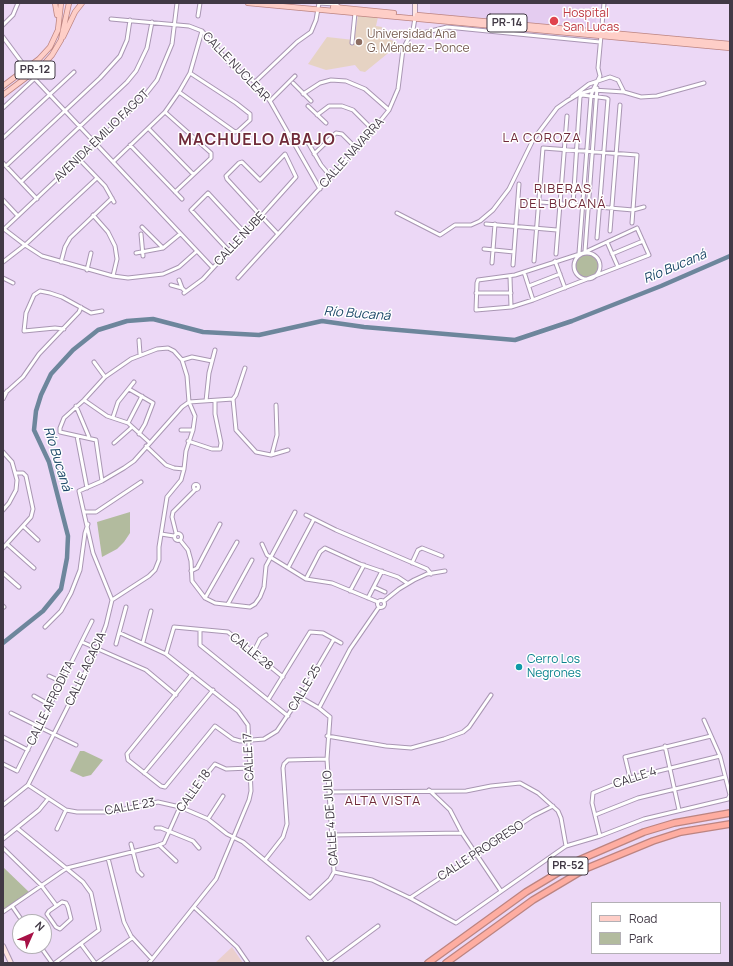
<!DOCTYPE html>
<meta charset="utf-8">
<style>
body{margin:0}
#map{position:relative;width:733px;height:966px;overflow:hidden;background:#ecd8f6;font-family:Manrope,sans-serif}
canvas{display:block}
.frame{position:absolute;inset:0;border:4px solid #413945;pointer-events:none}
.legend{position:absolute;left:591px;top:902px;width:130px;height:52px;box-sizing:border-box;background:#fff;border:1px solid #b3b0b5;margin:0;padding:5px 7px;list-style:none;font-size:12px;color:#413945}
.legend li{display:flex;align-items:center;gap:8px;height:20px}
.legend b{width:20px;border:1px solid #b3b0b5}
.north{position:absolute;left:12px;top:914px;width:40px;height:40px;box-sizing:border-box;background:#fff;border:1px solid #b3b0b5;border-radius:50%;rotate:45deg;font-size:11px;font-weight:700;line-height:16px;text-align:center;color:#413945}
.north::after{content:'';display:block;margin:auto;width:14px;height:18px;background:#a71146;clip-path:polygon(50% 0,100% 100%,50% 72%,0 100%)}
</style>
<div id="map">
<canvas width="733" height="966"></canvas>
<div class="frame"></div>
<ul class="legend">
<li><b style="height:5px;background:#fecec7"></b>Road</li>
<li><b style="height:11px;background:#b2bb9e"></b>Park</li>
</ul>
<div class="north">N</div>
</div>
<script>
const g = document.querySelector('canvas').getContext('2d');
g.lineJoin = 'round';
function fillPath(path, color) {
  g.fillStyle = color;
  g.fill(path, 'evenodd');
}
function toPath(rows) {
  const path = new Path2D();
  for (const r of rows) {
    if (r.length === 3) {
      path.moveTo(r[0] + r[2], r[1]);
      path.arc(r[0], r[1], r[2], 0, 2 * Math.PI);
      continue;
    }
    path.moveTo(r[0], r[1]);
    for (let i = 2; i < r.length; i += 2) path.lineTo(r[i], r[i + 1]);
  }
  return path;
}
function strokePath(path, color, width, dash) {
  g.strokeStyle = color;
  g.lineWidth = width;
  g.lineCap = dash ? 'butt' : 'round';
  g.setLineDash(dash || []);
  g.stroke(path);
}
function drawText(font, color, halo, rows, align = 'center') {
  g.font = font + ' Manrope,sans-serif';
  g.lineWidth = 3;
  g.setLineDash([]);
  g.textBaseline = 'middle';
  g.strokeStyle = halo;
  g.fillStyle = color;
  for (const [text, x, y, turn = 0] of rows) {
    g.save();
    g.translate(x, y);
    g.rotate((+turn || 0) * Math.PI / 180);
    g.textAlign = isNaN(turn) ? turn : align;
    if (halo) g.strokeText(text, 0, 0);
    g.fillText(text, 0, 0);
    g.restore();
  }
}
fillPath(toPath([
 [430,3,598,3,595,29,430,14]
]), '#e4ccf0');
fillPath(toPath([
 [232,947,243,963,215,963]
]), '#eacfcd');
fillPath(toPath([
 [358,15,378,17,376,26,382,27,380,36,394,41,398,45,365,72,360,71,355,65,326,70,308,64,327,37,354,40]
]), '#e6d3c3');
fillPath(toPath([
 [587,266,11],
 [130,512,130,533,124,542,117,549,102,557,97,522],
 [80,751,84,751,103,760,91,775,83,777,70,771],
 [3,867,29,892,3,911]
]), '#b2bb9e');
strokePath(toPath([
 [3,643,43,611,61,589,67,558,68,536,49,462,34,430,36,411,41,395,51,374,73,350,98,330,127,321,153,319,203,332,259,335,322,321,364,327,515,340,572,321,661,286,730,256]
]), '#6d869c', 4.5);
const street = toPath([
 [318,3,336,4,339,7],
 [198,16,200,3],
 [111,19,189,26,202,31,232,66,255,82,270,101,320,189],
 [3,25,13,15,18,3],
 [413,30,423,33,447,27,600,42],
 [3,37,23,64],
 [352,43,355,13],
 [34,78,213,268],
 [255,82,297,42,311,32,316,20,319,3],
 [293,83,311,101],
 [179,92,235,132,238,131,250,120,250,114,236,103,190,73],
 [303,94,320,83,331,80,346,81,365,89,389,110],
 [572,97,589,84,610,77,618,80,624,92],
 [270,101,295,76],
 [308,106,326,123],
 [3,108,47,67],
 [165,112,211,153,211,158,175,192],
 [317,115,329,106,342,106,353,110,373,130],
 [149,129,193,174],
 [3,138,74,72],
 [306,139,321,165,331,177],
 [130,145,182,199],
 [314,154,336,133,342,134,357,149],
 [79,159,105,186,114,202],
 [113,162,165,112,179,92,190,73,202,31],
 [3,163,37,199],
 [6,166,100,78,120,56,127,40,130,20],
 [21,182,127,82,136,71,147,48,152,22],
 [3,200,18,216],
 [518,200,633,210,644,207],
 [573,205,580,97,582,95,606,98,608,99,597,238],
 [397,213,440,235,455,225,471,225,480,221,493,210,509,189,533,140,557,108,567,101,579,94,593,90,624,92,641,97,657,96,704,83],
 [93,215,108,232,115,246,117,259,113,276],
 [486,224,557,230],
 [142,227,163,248],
 [637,228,649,255,533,300,511,307,476,310,477,283,478,280,515,275,583,253,637,228],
 [4,229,25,245,42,256,113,276,128,278,163,274,179,267,197,251],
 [3,230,142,99,157,80,172,44,177,3],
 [610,231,620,105],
 [141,234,143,256],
 [607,242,618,267],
 [484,249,514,252],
 [229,251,191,210,208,193,245,233],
 [585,251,597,88],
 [587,266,13],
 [136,253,163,248,180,234],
 [579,253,591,96,593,90,600,76,598,68,604,3],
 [556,254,567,116],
 [612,254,643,241],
 [534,261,543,148,637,155,632,223],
 [555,261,565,288],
 [3,262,25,245,97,178],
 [61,262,65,247,70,238,112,198],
 [492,263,495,224],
 [513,265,519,184],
 [87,270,91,253],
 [524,272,533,300],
 [510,277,511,307],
 [3,278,13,283],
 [238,278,373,130,389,110,398,89,403,49,413,30,415,18],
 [179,280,182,288],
 [171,285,182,288,185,291],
 [529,286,560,274],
 [184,293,203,279,213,268,238,241,261,216,296,177,285,154,260,180,242,162,239,163,226,176,227,179,261,216,278,234],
 [476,293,511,293],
 [64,329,55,328,24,331,26,313,34,295,40,291,50,293,62,297,91,313,102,311],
 [139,340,140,354],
 [182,360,192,357,212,361],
 [94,362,105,377],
 [129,389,153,403,145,424,139,434],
 [3,395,23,377,39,354,79,312,81,307],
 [3,399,7,391],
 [233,399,236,430,256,452,271,455,288,450],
 [84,400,107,416,128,423,150,443],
 [206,401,209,373,215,350],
 [76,406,89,437],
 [113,417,118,402,134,382],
 [128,423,142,396],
 [181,430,193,430],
 [77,436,87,488],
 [188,441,212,449,220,449,221,443,215,414,215,401],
 [114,443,131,428],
 [146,446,166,465,174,468,184,469],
 [3,452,12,462,17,480,16,490,9,503,3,510],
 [272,454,277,435,276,405],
 [196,487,2.5],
 [85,512,96,512,141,482],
 [306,515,336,530,427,569,431,574],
 [23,526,38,540],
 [176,533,172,517,173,512,196,489],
 [178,537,3.5],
 [161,534,174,536],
 [180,540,188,550,191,561,192,581,205,598,215,603,250,607,255,604,260,597,264,587,266,566,295,512],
 [7,544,34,568],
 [262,544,267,555,306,579,332,583,378,602],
 [3,548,31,517,33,509,26,476,23,473,16,473],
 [412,563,418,550,422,548,442,556],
 [288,568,314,519],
 [191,571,197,568,220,524],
 [3,573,19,587],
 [306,579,320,552,325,548,360,564,398,577,407,583],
 [374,587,385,592],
 [350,591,364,565],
 [205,598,237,542],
 [368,598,382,571],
 [112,600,93,553,79,491,102,481,124,468,134,461,182,407,189,402,233,399,236,395,245,368],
 [381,604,3.5],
 [384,601,399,589,414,580,427,574,445,571],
 [228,604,252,560],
 [3,606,4,607],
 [45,627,61,611,71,593,80,570,85,533,88,524],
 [200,630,200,645,288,716],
 [120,633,166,654,238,711,248,725,251,791,249,800,216,879,149,963],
 [82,642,146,670,176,695],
 [143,642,151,611],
 [116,644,126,607],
 [253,653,260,639,266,635],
 [166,654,174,627,228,632,283,677],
 [192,674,127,754,128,760,161,786,165,787,215,726,233,739,240,741,264,739,277,731,300,697,334,639],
 [49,676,62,682],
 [34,696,50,705],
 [268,700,310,632,323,633,341,643],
 [319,708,350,649,379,607],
 [11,713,76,745],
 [327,736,386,746,411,748,444,739,463,732,469,727,491,695],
 [3,737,28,750],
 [665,746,679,810],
 [3,764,17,771,92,621],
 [144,773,213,690],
 [630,778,625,757,711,736],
 [28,785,66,810,77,812,110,812,158,802,180,807,208,819,227,834,243,842,310,898,330,879,334,872,327,759,330,717,319,708,300,697],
 [429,790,450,810,462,833,501,891],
 [330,792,466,791,491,786,520,783,538,793,558,811,561,818,566,846],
 [3,805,28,785,97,649,106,625,112,600,149,576,155,570,159,560,159,547,167,497,181,480,184,469,186,451,193,430,195,416,189,402,187,376,182,360,174,351,168,348,157,349,131,359,105,377,84,400,64,418,60,428,60,432,96,440,102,481],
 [595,815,638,798,725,777],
 [208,819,223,796],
 [17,828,83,882,91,893,99,930,55,963],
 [156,828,161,828,193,841,199,848],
 [57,829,66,810],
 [332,835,462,833],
 [600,836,592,803,593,793,630,778,720,756],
 [3,839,39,810,48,799],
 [131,844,138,871,142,875],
 [159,845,176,861],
 [3,848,41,885,56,905],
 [108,858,124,922,131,936,152,959],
 [265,860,283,837,287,824,283,768,284,764,288,760,327,759],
 [334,872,372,880,410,898,456,923,566,846,600,836,644,819,728,799,730,795,720,756,704,720],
 [410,898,533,816,553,806],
 [62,902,66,903,68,907,71,919,60,929,56,927,47,914,49,911,62,902],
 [12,906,23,922],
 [194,907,237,947,248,963],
 [3,912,67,868,156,846,164,843,180,807,215,764,226,769,250,768],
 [308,938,327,963],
 [81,944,95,963],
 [40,946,52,963],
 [97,963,132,938],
 [328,963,378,926]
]);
const secondary = toPath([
 [415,18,415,3],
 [3,946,11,963]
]);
const primary = toPath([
 [55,3,57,15],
 [248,3,730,48],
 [333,7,394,13],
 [417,15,730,44],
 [63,37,75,12,82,3],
 [3,86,39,59,50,47,58,30,61,3],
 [3,95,44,64,52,55,61,40,69,3]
]);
const highway = toPath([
 [428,963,526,892,579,860,644,832,674,823,730,813],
 [446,963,533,900,585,869,653,841,681,832,730,824]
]);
strokePath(street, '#a996b3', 5);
strokePath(secondary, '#a996b3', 6);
strokePath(primary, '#bc8481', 6);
strokePath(highway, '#bc8481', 8);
strokePath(street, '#fff', 3);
strokePath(secondary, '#ffe6e3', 4);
strokePath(primary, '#fecec7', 4.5);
strokePath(highway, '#feada1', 5.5);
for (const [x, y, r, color] of [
 [554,21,5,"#e0444e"],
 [359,42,4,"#8d6e63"],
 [519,667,4,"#0f9aa8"]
]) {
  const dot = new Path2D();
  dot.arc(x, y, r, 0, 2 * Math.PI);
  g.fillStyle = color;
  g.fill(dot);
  strokePath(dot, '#fff', 1.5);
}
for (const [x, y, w] of [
 [507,23,40],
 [35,70,40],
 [568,866,40]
]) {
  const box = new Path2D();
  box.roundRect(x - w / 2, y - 9, w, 18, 3);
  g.fillStyle = '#fff';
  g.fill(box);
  strokePath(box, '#413945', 1);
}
drawText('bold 11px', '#413945', null, [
 ["PR-14",507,23],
 ["PR-12",35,70],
 ["PR-52",568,866]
]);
drawText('12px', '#be3a42', '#fff', [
 ["Hospital",563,14],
 ["San Lucas",563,28]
], 'left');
drawText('12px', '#785e54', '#fff', [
 ["Universidad Ana",367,35],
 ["G. Méndez - Ponce",367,49]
], 'left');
drawText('12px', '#413945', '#fff', [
 ["CALLE NUCLEAR",236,67,46],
 ["AVENIDA EMILIO FAGOT",102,136,-44],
 ["CALLE NAVARRA",352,153,-48],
 ["CALLE NUBE",240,239,-47],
 ["CALLE 28",251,652,39],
 ["CALLE ACACIA",86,669,-65],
 ["CALLE 25",305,688,-59],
 ["CALLE AFRODITA",51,703,-64],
 ["CALLE 17",249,757,-93],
 ["CALLE 4",635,778,-18],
 ["CALLE 18",194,791,-54],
 ["CALLE 23",130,807,-10],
 ["CALLE 4 DE JULIO",331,818,-94],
 ["CALLE PROGRESO",481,851,-33]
]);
drawText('12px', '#0d838f', '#fff', [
 ["Cerro Los",527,660],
 ["Negrones",527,674]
], 'left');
g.letterSpacing = '1px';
drawText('13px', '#702a39', '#fff', [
 ["LA COROZA",542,138],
 ["RIBERAS",563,189],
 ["DEL BUCANÁ",563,204],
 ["ALTA VISTA",383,801]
]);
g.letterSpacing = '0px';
drawText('italic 13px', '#1a4667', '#fff', [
 ["Río Bucaná",675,267,-23],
 ["Río Bucaná",357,314,4],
 ["Río Bucaná",57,459,73]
]);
g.letterSpacing = '1px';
drawText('bold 16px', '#702a39', '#fff', [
 ["MACHUELO ABAJO",257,141]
]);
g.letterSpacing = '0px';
</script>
